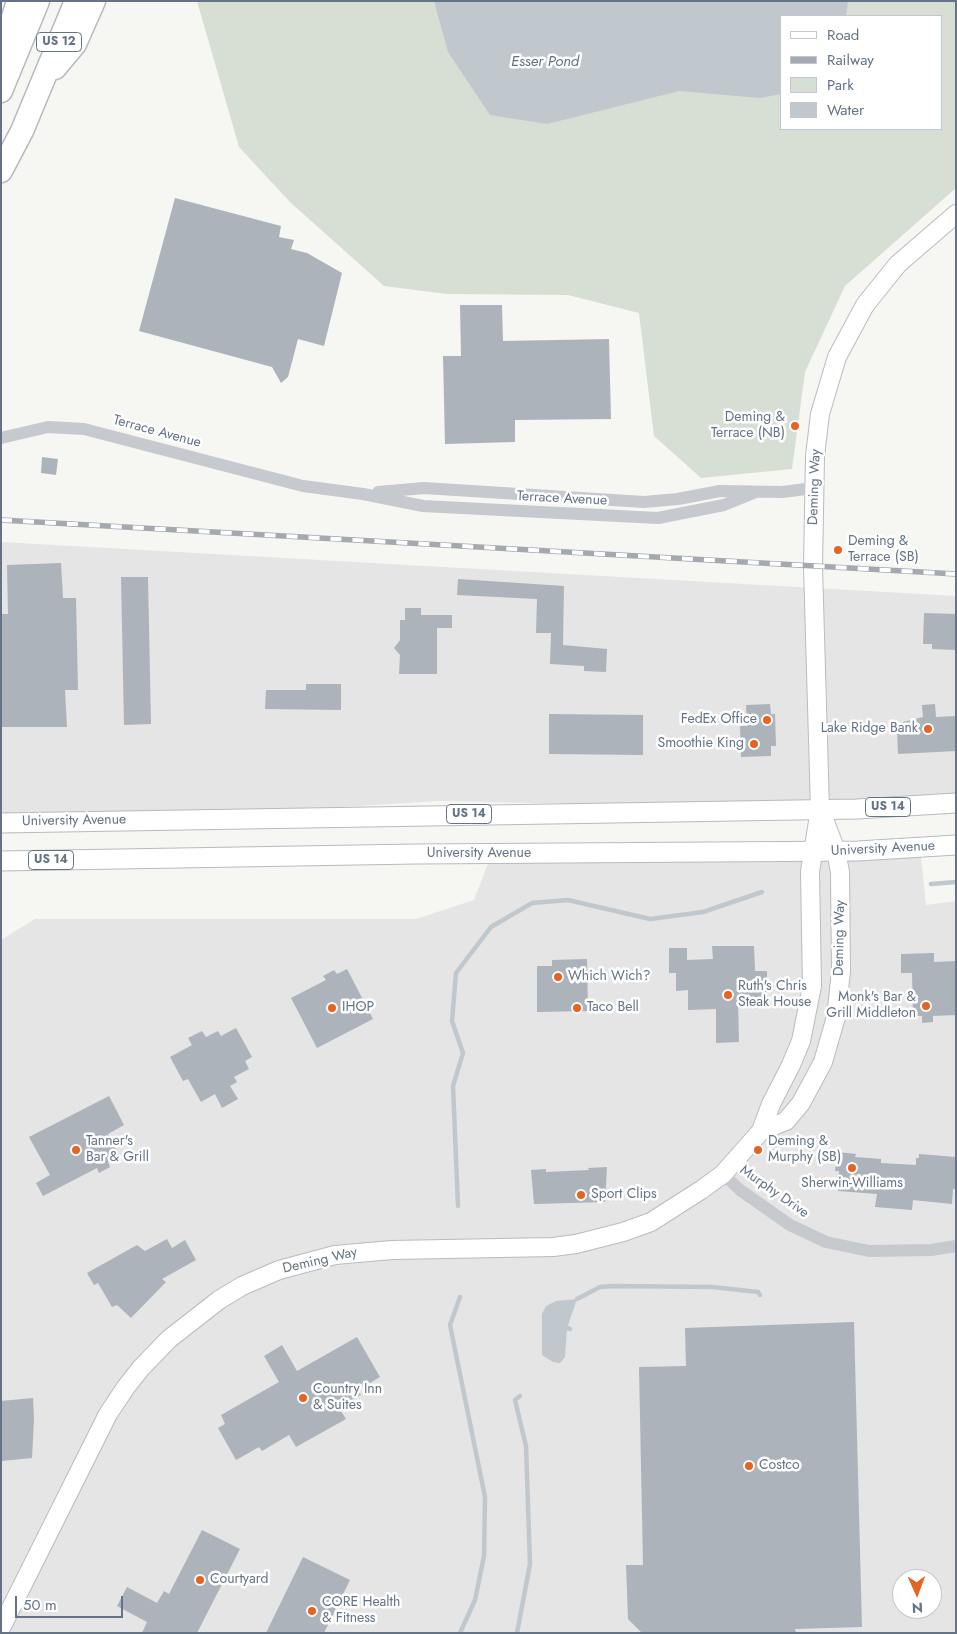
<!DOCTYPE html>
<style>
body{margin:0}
#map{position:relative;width:957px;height:1634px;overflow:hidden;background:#f6f6f3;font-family:Jost,sans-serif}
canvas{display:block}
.frame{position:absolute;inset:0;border:2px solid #647385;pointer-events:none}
.legend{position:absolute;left:780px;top:15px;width:162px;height:115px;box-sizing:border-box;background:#fff;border:1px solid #c1c7ce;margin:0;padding:6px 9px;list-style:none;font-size:15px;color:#647385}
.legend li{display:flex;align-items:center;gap:10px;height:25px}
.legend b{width:25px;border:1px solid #c1c7ce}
.north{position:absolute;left:892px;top:1569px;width:50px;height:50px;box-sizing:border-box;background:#fff;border:1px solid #c1c7ce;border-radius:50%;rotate:178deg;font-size:14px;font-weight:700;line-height:20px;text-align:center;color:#647385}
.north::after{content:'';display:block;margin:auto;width:18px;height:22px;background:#e76322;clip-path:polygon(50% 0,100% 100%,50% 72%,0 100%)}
.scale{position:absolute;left:15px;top:1596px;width:108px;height:22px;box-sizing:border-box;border:2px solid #647385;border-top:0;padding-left:6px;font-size:15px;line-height:18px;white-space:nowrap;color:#647385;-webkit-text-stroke:4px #fff;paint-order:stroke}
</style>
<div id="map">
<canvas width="957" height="1634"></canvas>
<div class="frame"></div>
<ul class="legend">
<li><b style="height:6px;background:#fff"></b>Road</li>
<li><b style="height:6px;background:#a4a9b0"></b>Railway</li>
<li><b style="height:14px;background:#d7ded4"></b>Park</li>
<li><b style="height:14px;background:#c0c8ce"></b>Water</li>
</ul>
<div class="north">N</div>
<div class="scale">50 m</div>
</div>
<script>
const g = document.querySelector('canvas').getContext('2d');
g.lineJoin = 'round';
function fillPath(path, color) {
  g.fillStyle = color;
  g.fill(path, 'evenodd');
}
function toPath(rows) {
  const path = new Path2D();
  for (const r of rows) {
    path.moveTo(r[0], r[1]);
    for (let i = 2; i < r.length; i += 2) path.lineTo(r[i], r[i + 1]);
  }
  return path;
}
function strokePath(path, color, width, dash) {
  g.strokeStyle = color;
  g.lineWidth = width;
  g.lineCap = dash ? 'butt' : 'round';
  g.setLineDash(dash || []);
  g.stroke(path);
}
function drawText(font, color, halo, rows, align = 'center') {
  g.font = font + ' Jost,sans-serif';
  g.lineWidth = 5;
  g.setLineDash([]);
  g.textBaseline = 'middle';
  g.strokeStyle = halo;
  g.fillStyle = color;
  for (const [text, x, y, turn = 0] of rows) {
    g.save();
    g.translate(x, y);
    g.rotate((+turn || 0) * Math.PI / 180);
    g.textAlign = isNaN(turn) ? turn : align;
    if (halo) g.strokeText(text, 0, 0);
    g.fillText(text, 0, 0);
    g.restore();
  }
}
fillPath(toPath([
 [1,542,956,596,956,803,820,809,439,801,130,820,1,823],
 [920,848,926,905,956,901,956,1633,1,1633,1,940,35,919,416,919,474,900,489,861],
 [902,1579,932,1579,932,1609,902,1609]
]), '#e4e5e4');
fillPath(toPath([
 [197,1,956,1,956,188,845,286,805,372,792,469,701,478,654,436,639,313,568,295,447,294,384,286,291,203,239,147],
 [781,16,941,16,941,129,781,129]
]), '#d7ded4');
fillPath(toPath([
 [434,1,848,1,846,16,781,16,781,94,760,98,679,91,547,124,490,115,448,52],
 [577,1299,567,1328,565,1357,560,1363,553,1362,542,1355,542,1314,546,1306,556,1301]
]), '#c0c8ce');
strokePath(toPath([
 [931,884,956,882],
 [458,1206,453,1086,463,1053,452,1021,456,973,491,927,532,903,568,900,650,919,703,912,762,892],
 [577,1299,600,1287,612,1286,713,1287,758,1292,760,1295],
 [567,1328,570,1329],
 [460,1633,475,1600,484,1556,485,1497,450,1325,460,1297],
 [517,1633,530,1564,526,1446,515,1400,520,1396]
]), '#c0c8ce', 4.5);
fillPath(toPath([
 [175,198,281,226,279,237,294,240,291,249,307,253,342,273,324,346,298,339,288,377,281,383,272,367,139,331],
 [460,305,502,305,503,341,609,339,611,419,515,420,515,442,445,444,443,356,461,356],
 [42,457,58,459,56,475,41,473],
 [61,563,63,598,76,598,78,690,65,690,67,727,1,727,1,614,8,614,7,565],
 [121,577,148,577,151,724,124,725],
 [458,579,564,586,563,645,607,649,606,672,584,671,584,666,550,664,551,633,536,633,537,599,457,595],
 [405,608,421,608,421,615,452,615,452,628,437,628,437,674,399,674,400,655,394,648,400,640,400,620,405,620],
 [924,613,956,614,956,650,932,649,932,644,923,644],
 [306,684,341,684,341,710,265,709,266,690,306,690],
 [770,704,771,714,775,714,776,746,771,746,771,756,741,757,740,726,747,726,746,705],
 [935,704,936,717,956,716,956,751,898,754,897,729,904,729,903,722,923,717,922,705],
 [549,714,643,715,643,755,549,754],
 [712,946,754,946,755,971,767,971,767,1000,738,1000,739,1042,716,1043,716,1009,688,1010,688,990,676,991,676,973,669,973,669,948,687,948,687,960,713,959],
 [934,953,934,962,956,961,956,1015,933,1016,933,1022,922,1023,922,1016,913,1016,912,973,901,973,901,954],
 [587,959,588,1011,537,1012,537,966,552,966,552,960],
 [347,969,373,1019,317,1048,291,998,326,980,323,976,334,970,337,974],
 [236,1028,252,1057,245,1061,249,1069,234,1077,237,1082,230,1086,238,1099,222,1108,215,1094,201,1102,188,1079,183,1081,170,1057,192,1045,188,1038,202,1031,206,1037,218,1031,221,1036],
 [109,1096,124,1125,108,1134,120,1156,108,1162,110,1167,99,1173,97,1168,43,1196,36,1183,50,1175,29,1137],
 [837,1152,856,1154,855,1157,881,1159,881,1163,916,1165,916,1158,919,1158,919,1154,956,1157,956,1189,953,1189,952,1204,913,1200,912,1210,875,1207,877,1194,838,1191,839,1171,835,1171],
 [607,1167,605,1202,534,1204,531,1170,546,1169,546,1172,589,1170,588,1168],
 [167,1239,172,1248,185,1240,196,1260,162,1279,166,1282,131,1318,117,1305,112,1307,98,1283,94,1285,87,1273,137,1245,145,1251],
 [854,1322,862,1627,795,1629,796,1633,642,1633,628,1619,626,1565,643,1565,639,1367,686,1366,685,1328],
 [357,1337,380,1377,358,1390,361,1395,339,1408,346,1419,296,1447,289,1435,262,1451,259,1447,236,1460,218,1428,225,1424,221,1415,279,1382,264,1356,282,1345,297,1371],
 [33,1398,34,1419,32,1458,1,1461,1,1401],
 [202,1530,240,1549,197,1633,142,1633,147,1622,117,1606,127,1587,157,1603,164,1591,169,1594],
 [303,1557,350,1580,324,1633,266,1633]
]), '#adb3ba');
const secondary = toPath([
 [761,1131,786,1121,801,1103,823,1062,836,1017,841,971,840,872,836,851,821,811],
 [1,1628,108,1414,126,1387,141,1368,169,1339,219,1300,242,1286,279,1270,335,1255,392,1250,553,1247,576,1244,623,1232,651,1222,701,1190,723,1174,761,1131,771,1104,791,1065,801,1041,812,986,810,872,820,809,813,567,815,456,820,414,837,357,865,305,898,264,956,214]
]);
const primary = toPath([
 [1,823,857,809,956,803],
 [1,861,416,854,858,851,956,845]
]);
const highway = toPath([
 [1,56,18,1],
 [55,68,75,44,94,1],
 [1,91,38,1],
 [1,171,22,131,76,1]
]);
strokePath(secondary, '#b8bcc1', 20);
strokePath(primary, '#b7babf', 21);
strokePath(highway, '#b6b9bd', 25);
strokePath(toPath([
 [1,438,48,427,84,429,303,486,363,494,423,506,658,518,724,505,756,492],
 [378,492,424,488,644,502,678,499,720,491,782,492,814,488],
 [723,1174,740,1190,790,1225,826,1242,869,1251,931,1250,956,1246]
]), '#c6c9cd', 12);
strokePath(secondary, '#fff', 18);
strokePath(primary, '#fff', 19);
strokePath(highway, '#fff', 22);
const rail = toPath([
 [1,520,956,574]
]);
strokePath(rail, '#a4a9b0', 5.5);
strokePath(rail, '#fff', 4, [11]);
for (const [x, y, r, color] of [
 [795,426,5,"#e76322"],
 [838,550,5,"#e76322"],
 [767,720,5,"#e76322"],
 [928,729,5,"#e76322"],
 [754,744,5,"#e76322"],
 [558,977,5,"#e76322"],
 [728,995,5,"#e76322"],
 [926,1006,5,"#e76322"],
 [332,1008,5,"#e76322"],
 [577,1008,5,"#e76322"],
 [76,1150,5,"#e76322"],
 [758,1150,5,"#e76322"],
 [852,1168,5,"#e76322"],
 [581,1195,5,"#e76322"],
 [303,1398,5,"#e76322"],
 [749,1466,5,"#e76322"],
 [200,1580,5,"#e76322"],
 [312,1611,5,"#e76322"]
]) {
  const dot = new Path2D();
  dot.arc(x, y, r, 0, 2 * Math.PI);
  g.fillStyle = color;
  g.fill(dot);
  strokePath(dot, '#fff', 2);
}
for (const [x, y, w] of [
 [59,42,45],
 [888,807,45],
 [469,814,45],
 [51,860,45]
]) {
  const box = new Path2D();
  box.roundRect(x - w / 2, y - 9.5, w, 19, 4);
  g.fillStyle = '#fff';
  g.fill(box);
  strokePath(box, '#647385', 1);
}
drawText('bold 12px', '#647385', null, [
 ["US 12",59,42],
 ["US 14",888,807],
 ["US 14",469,814],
 ["US 14",51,860]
]);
drawText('14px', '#647385', '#fff', [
 ["Deming &",785,418,"right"],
 ["Terrace (NB)",785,434,"right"],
 ["Deming &",848,542],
 ["Terrace (SB)",848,558],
 ["FedEx Office",757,720,"right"],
 ["Lake Ridge Bank",918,729,"right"],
 ["Smoothie King",744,744,"right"],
 ["Which Wich?",568,977],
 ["Ruth's Chris",738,987],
 ["Steak House",738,1003],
 ["Monk's Bar &",916,998,"right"],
 ["Grill Middleton",916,1014,"right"],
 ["IHOP",342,1008],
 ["Taco Bell",587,1008],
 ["Tanner's",86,1142],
 ["Bar & Grill",86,1158],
 ["Deming &",768,1142],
 ["Murphy (SB)",768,1158],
 ["Sherwin-Williams",852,1184,"center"],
 ["Sport Clips",591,1195],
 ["Country Inn",313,1390],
 ["& Suites",313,1406],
 ["Costco",759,1466],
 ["Courtyard",210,1580],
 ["CORE Health",322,1603],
 ["& Fitness",322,1619]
], 'left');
drawText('14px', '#647385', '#fff', [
 ["Terrace Avenue",157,432,15],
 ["Deming Way",815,487,-88],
 ["Terrace Avenue",562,499,3],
 ["University Avenue",74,821,-1],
 ["University Avenue",883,849,-3],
 ["University Avenue",479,854],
 ["Deming Way",840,938,-89],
 ["Murphy Drive",774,1192,35],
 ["Deming Way",320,1261,-13]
]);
drawText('italic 15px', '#607581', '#fff', [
 ["Esser Pond",545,62]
]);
</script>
